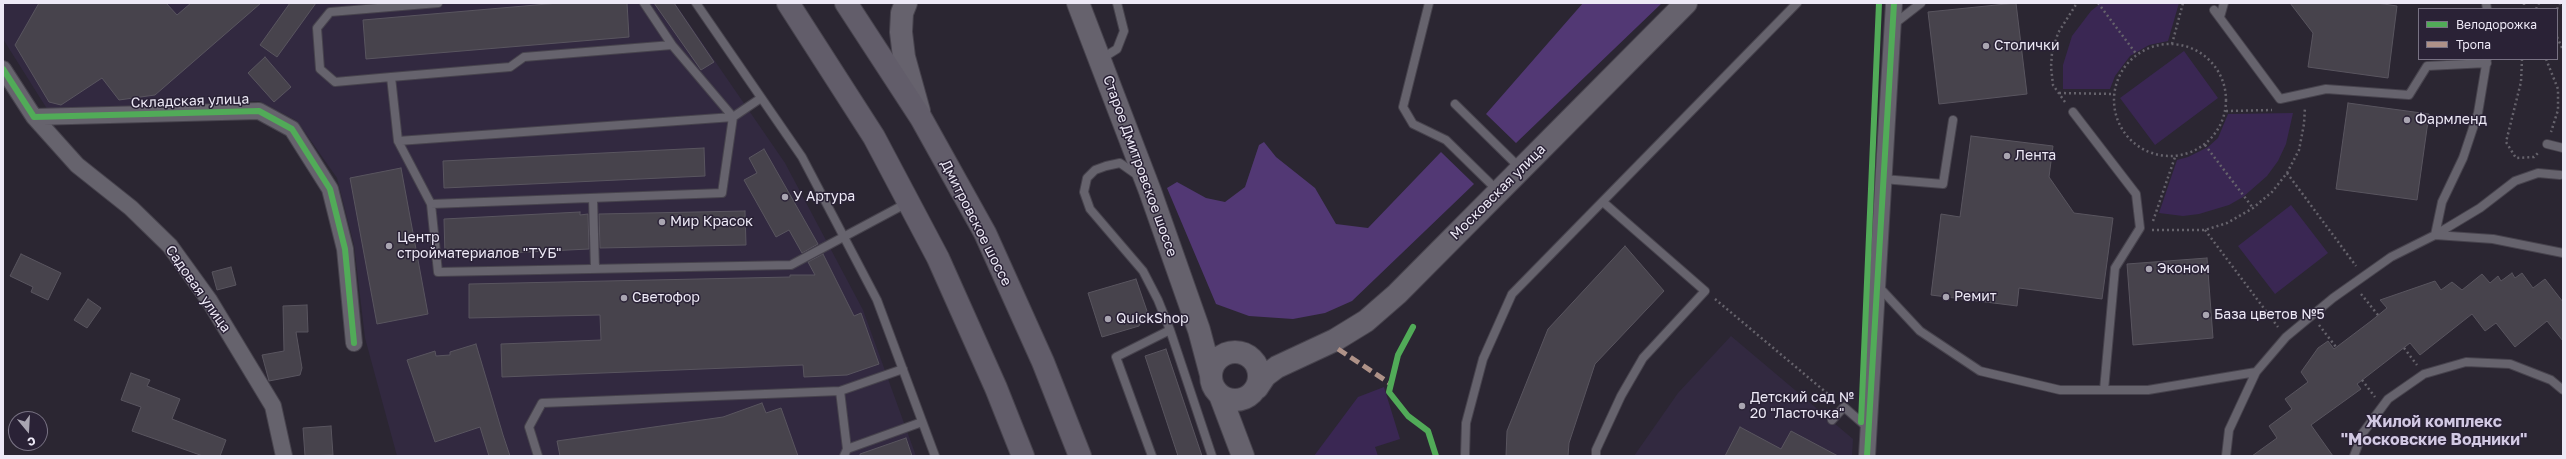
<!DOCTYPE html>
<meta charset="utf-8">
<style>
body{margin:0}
#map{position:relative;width:2566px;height:459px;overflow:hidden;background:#2b2632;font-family:"Golos Text",sans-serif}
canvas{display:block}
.frame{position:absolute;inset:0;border:4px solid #ede9f6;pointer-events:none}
.legend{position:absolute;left:2418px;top:8px;width:140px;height:52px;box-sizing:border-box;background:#2a2236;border:1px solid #787283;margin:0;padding:5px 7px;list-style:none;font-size:12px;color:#ede9f6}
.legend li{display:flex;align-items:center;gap:8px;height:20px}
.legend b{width:20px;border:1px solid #787283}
.north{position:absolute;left:8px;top:411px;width:40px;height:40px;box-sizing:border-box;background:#2a2236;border:1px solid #787283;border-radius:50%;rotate:162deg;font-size:11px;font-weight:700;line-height:16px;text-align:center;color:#ede9f6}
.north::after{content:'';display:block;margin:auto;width:14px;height:18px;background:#a9a5b1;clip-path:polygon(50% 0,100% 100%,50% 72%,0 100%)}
</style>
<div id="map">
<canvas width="2566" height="459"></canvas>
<div class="frame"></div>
<ul class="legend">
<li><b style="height:5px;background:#51ab58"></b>Велодорожка</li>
<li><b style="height:5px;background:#af9288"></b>Тропа</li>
</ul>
<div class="north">С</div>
</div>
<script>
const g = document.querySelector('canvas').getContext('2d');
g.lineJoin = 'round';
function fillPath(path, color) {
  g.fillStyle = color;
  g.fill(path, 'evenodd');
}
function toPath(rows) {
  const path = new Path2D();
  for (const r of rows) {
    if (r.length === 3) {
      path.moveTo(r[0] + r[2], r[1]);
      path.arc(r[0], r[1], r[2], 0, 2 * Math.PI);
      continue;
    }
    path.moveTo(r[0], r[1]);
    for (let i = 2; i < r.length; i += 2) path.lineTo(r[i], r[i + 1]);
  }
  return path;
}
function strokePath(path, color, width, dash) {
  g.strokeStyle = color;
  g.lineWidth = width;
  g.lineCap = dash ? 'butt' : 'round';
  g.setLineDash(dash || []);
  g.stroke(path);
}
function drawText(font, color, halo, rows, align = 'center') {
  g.font = font + ' "Golos Text",sans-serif';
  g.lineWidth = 3;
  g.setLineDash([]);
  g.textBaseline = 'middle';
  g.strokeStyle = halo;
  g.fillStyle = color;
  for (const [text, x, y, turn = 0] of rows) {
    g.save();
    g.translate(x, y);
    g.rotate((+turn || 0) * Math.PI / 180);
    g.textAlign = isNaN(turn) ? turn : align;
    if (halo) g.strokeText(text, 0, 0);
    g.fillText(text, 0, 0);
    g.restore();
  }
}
fillPath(toPath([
 [3,3,675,3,785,163,863,310,916,456,397,456,365,338,354,245,337,178,297,121,259,101,49,112,3,39],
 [1731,336,1853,439,1852,456,1634,456,1678,393]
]), '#322940');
fillPath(toPath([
 [2101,3,2179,3,2168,41,2149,45,2130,56,2115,76,2110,89,2063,89,2063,65,2072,36,2091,11],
 [2184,51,2218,98,2155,145,2120,98],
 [2293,113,2286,144,2278,161,2267,176,2243,197,2229,205,2199,214,2183,216,2159,213,2177,160,2188,157,2208,147,2218,138,2228,114],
 [2291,205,2328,253,2275,294,2238,246],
 [1384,387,1400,439,1375,447,1378,456,1314,456,1358,397]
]), '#3a2753');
fillPath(toPath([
 [1583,3,1662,3,1516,143,1486,114],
 [1264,142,1276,157,1315,188,1336,224,1368,228,1441,152,1474,184,1352,301,1325,313,1293,319,1249,316,1216,304,1167,188,1177,182,1206,198,1225,202,1245,187,1259,145]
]), '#523874');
const building = toPath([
 [39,3,166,3,177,15,191,3,261,3,155,95,119,100,102,78,61,105,49,102,15,45,39,3],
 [290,3,316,3,277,57,260,45,290,3],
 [559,3,627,3,629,37,366,59,363,20,559,3],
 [654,3,674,3,714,62,701,70,654,3],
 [2016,3,2027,94,1939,104,1928,12,2016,3],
 [2290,3,2377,3,2397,6,2388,78,2308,67,2313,33,2290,3],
 [265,57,291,87,274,102,248,73,265,57],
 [2348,103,2429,114,2417,200,2336,189,2348,103],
 [1971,136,2053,146,2049,177,2074,213,2113,218,2102,299,2019,288,2017,306,1931,295,1941,214,1960,217,1971,136],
 [704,148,705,176,444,188,443,161,704,148],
 [764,149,818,244,802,253,789,230,776,237,744,180,757,173,749,158,764,149],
 [401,168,428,314,377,324,350,178,401,168],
 [745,211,746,245,600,248,599,214,745,211],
 [580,212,580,215,588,214,589,249,445,256,444,219,580,212],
 [1625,246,1664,291,1595,364,1569,443,1568,456,1506,456,1507,431,1548,329,1625,246],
 [21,254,61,273,48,300,31,292,33,287,10,276,21,254],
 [823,254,854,316,861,313,879,364,847,375,804,377,803,365,502,377,501,344,601,340,600,315,469,318,469,284,790,277,790,275,815,275,808,262,823,254],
 [2207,258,2213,338,2133,345,2127,264,2207,258],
 [231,267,236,285,217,290,212,272,231,267],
 [2512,273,2515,278,2522,273,2533,288,2545,279,2563,302,2563,341,2547,321,2515,347,2496,323,2485,331,2472,314,2420,355,2410,343,2357,384,2361,389,2311,425,2333,456,2252,456,2277,438,2269,426,2292,409,2285,399,2308,382,2301,372,2318,348,2328,341,2334,349,2371,321,2387,308,2380,300,2435,281,2441,290,2452,282,2462,290,2482,274,2490,283,2498,276,2501,281,2512,273],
 [1136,279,1147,311,1139,326,1102,337,1088,293,1136,279],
 [88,299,101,308,87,328,74,320,88,299],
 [307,305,308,332,296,332,302,368,300,375,269,381,262,355,284,351,283,306,307,305],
 [476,344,503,435,510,456,489,456,480,427,435,442,407,360,435,351,436,356,450,355,450,352,476,344],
 [1166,349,1202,456,1178,456,1145,356,1166,349],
 [131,373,150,380,147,386,180,399,172,419,226,440,220,456,203,456,132,431,141,407,121,400,131,373],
 [762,403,766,413,781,408,798,456,560,456,557,441,723,417,762,403],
 [331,426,333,455,305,456,303,428,331,426],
 [1740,427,1781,449,1791,431,1838,456,1725,456,1740,427],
 [906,438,912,456,860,456,860,454,906,438]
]);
fillPath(building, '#47434c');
strokePath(building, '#59555f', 1);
const lane = toPath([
 [438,3,330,12,317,28,320,69,335,82,391,77,398,141,431,204,438,272,791,265,907,203],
 [696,3,802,157,877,300,935,456],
 [1429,3,1403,107,1413,124,1446,140,1498,191],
 [2486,3,2487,9],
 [2214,10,2280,99,2326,89,2409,95,2427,66,2487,63],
 [2220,17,2224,3],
 [1894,24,1921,3],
 [672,45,733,117,761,98],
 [1101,59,1117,49,1124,31,1117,3],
 [391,77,510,67,524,57,672,45,644,3],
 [1455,104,1520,168],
 [2073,112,2136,194,2140,228,2115,268,2104,390],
 [398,141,733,117,722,193,431,204],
 [2547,144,2563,148],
 [1137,175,1120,163,1106,166,1095,170,1087,178,1084,192,1090,209,1143,271,1158,300,1170,330,1212,456],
 [1883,179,1943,184,1953,120],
 [593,199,595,269],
 [2435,235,2442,202,2463,158,2478,113,2487,59],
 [2435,235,2493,239,2563,253],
 [1878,286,1920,331,1980,371,2060,390,2148,390,2256,372],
 [840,391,847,449,844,456],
 [1832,420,1844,407,1868,428],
 [847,449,922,422],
 [538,456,529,427,542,403,840,391,903,369],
 [1152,456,1116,357,1170,330],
 [1465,456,1466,423,1483,359,1512,294,1797,3],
 [1596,456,1596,450,1621,396,1643,358,1705,291,1603,202],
 [2226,456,2229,430,2256,372,2286,337,2333,298,2391,257,2435,235,2480,208,2515,181,2538,173,2560,175],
 [2354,456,2362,434,2388,399,2424,374,2466,362,2510,364,2551,380,2563,390]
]);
const street = toPath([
 [3,69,34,117,259,111,292,129,330,189,345,249,354,343],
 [34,117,77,165,131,208,170,246,209,300,273,406,284,456],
 [1867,456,1894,3]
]);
const secondary = toPath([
 [906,3,902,13,901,32,904,57,919,111],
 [1078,3,1150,191,1199,330,1211,375],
 [1235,376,24],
 [1257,388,1265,376,1277,367,1335,340,1366,321,1397,294,1686,3],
 [1220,395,1243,456]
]);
const highway = toPath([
 [788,3,874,137,938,258,996,388,1023,456],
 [846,3,921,118,985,233,1043,362,1080,456]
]);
strokePath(lane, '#47434d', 10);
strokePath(street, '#47434d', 18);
strokePath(secondary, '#47434d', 24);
strokePath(highway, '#47434d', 24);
strokePath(toPath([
 [2098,3,2137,55],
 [2524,3,2524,9],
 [2536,9,2539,3],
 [2557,9,2560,3],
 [2557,37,2563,50],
 [2170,100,56],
 [2172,44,2183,3],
 [2522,59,2521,82,2506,142,2516,158,2534,157,2538,153],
 [2546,59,2558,89,2558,110,2551,132],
 [2059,93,2114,94],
 [2065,102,2053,85,2051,67,2052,53,2058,33,2077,3],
 [2226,111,2272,110],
 [2205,145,2253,208],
 [2287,173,2356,266],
 [2153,221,2175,157],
 [2152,230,2205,230,2227,223,2253,208,2272,192,2287,173,2299,150,2304,124,2305,107],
 [2205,230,2278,327],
 [2361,294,2378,315],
 [1715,299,1834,399],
 [2319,325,2336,347],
 [2404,348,2417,365],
 [2362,380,2375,397]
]), '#66636c', 2.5, [2, 3]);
strokePath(lane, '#66636d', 8);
strokePath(street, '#66636d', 16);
strokePath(secondary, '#66626d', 22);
strokePath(highway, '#625d6a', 22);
strokePath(toPath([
 [1338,349,1391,384]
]), '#af9288', 5, [10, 5]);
strokePath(toPath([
 [3,69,34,117,259,111,292,129,330,189,345,249,354,343],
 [1413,327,1398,355,1389,392,1408,416,1428,431,1436,456],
 [1861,422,1879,3],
 [1867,456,1894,3]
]), '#51ab58', 6);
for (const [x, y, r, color] of [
 [1986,46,4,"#a9a5b1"],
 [2407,120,4,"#a9a5b1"],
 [2007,156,4,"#a9a5b1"],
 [785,197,4,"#a9a5b1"],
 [662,222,4,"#a9a5b1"],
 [389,246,4,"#a9a5b1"],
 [2149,269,4,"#a9a5b1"],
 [1946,297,4,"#a9a5b1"],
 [624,298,4,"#a9a5b1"],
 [2206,315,4,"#a9a5b1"],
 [1108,319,4,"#a9a5b1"],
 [1742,406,4,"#a9a5b1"]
]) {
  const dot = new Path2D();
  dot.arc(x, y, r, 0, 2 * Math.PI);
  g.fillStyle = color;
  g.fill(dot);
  strokePath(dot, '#2a2236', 1.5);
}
drawText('14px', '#ede9f6', '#2a2236', [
 ["Столички",1994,46],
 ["Фармленд",2415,120],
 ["Лента",2015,156],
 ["У Артура",793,197],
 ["Мир Красок",670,222],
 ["Центр",397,238],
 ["стройматериалов \"ТУБ\"",397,254],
 ["Эконом",2157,269],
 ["Ремит",1954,297],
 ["Светофор",632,298],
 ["База цветов №5",2214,315],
 ["QuickShop",1116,319],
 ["Детский сад №",1750,398],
 ["20 \"Ласточка\"",1750,414]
], 'left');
drawText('14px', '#ede9f6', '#2a2236', [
 ["Складская улица",190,101,-2],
 ["Старое Дмитровское шоссе",1140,166,70],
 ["Московская улица",1498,192,-45],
 ["Дмитровское шоссе",976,223,63],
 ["Садовая улица",198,289,55]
]);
drawText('bold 16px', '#d2c9e3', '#2a2236', [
 ["Жилой комплекс",2434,422],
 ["\"Московские Водники\"",2434,440]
]);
</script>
